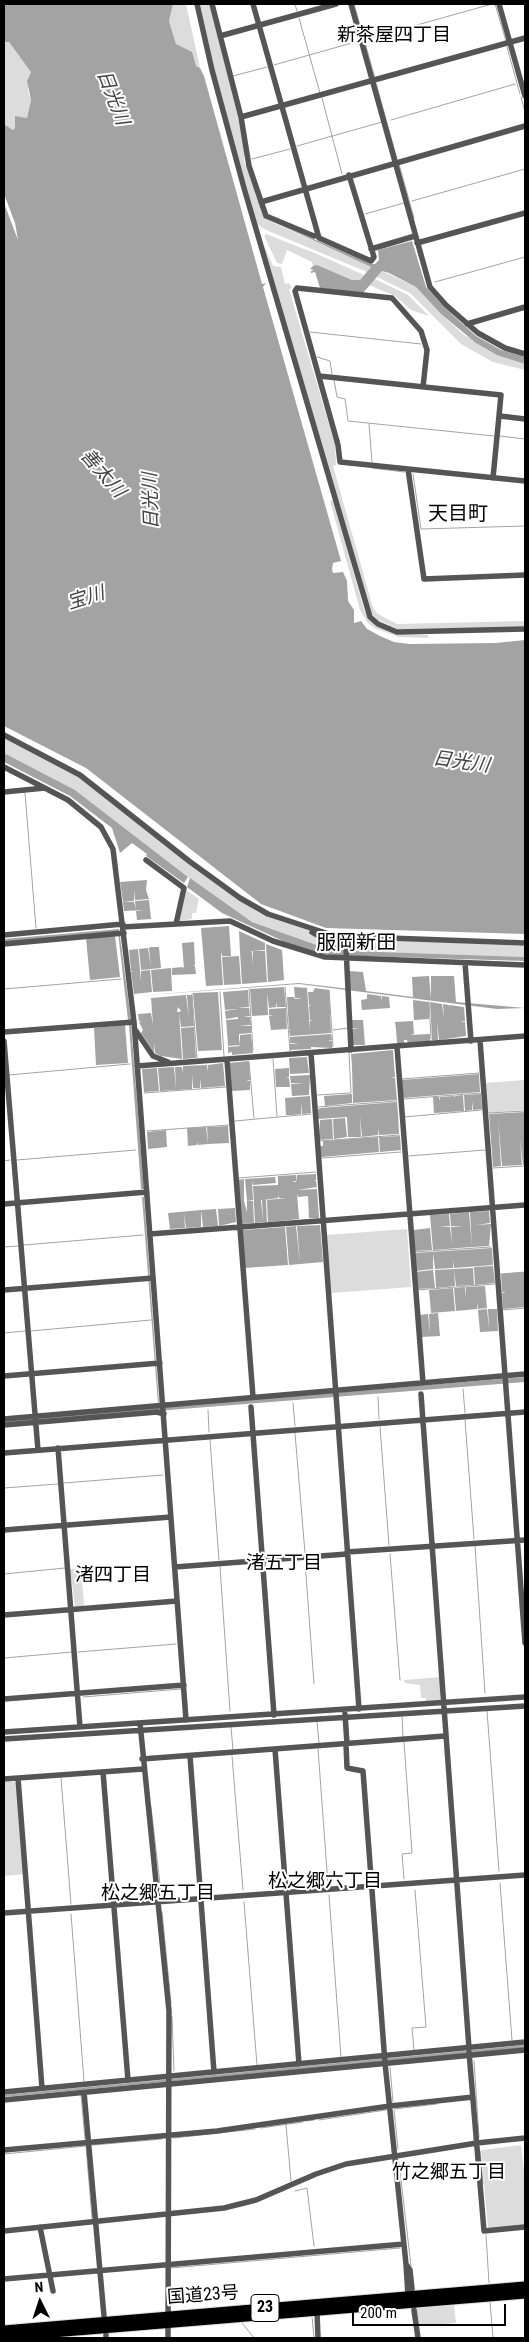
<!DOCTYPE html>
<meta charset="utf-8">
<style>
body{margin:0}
#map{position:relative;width:529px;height:2342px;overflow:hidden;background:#fff;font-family:"Roboto Condensed",sans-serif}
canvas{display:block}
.frame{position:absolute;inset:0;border:5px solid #000;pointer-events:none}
.north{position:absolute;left:15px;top:2277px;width:50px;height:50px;-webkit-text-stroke:4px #fff;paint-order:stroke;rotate:356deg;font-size:14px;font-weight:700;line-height:20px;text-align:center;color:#000}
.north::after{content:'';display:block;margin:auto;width:18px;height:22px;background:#000;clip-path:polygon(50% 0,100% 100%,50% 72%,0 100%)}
.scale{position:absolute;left:352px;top:2304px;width:154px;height:22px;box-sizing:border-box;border:2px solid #000;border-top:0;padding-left:6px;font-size:15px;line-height:18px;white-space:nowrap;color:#000;-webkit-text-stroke:4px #fff;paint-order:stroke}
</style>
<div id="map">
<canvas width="529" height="2342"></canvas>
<div class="frame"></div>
<div class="north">N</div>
<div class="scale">200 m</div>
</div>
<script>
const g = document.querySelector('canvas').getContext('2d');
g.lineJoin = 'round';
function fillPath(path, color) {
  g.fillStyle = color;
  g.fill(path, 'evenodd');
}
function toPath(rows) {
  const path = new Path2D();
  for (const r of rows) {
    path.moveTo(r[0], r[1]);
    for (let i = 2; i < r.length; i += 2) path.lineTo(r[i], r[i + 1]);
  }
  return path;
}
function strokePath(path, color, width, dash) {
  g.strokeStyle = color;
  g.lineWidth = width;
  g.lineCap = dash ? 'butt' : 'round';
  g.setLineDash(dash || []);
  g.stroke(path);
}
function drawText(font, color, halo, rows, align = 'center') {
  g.font = font + ' "Roboto Condensed","Noto Sans JP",sans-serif';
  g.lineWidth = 4;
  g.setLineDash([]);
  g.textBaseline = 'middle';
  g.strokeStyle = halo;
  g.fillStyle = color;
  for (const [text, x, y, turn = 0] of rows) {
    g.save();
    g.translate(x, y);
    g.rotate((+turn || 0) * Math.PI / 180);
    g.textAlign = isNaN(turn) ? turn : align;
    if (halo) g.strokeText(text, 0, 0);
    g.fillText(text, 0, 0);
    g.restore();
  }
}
fillPath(toPath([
 [173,4,186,4,200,68,196,66,183,48,176,44,169,21],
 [199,4,210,4,245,145,244,161,265,219,371,267,367,272,266,230,257,224,214,69],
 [4,42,9,42,31,71,28,78,28,92,31,100,27,118,15,116,15,128,13,130,4,124],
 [266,234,317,254,364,275,360,280,352,280,317,265,313,266,312,262,287,250,282,264,277,263,264,236],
 [263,243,273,266,281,267,285,284,289,283,292,288,289,289,335,445,336,465,333,466,373,608,378,614,397,624,525,621,525,627,398,629,378,620,371,614],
 [382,271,416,287,441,314,464,335,525,364,525,370,493,362,461,344,410,293,377,277],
 [375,279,408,295,429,316,411,310,395,296,369,285],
 [333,500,364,609,369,620,400,634,428,635,428,638,399,637,374,628,367,622,360,610,330,501],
 [4,738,80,778,239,900,258,912,308,930,328,943,345,950,325,948,252,922,188,877,75,790,4,753],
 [186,890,199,899,196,913,192,913,192,919,179,921],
 [314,933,416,941,525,946,525,957,347,951],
 [525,1080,525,1110,488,1113,485,1083],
 [407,1229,411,1287,331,1293,326,1235],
 [81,1568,84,1606,75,1607,70,1569],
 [440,1677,440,1701,426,1702,426,1698,421,1698,420,1685,405,1683,404,1680],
 [4,1782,16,1782,25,1874,4,1876],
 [521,2145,525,2180,525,2225,488,2229,481,2150],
 [454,2305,456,2323,418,2326,415,2308]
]), '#dcdcdc');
fillPath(toPath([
 [4,4,173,4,169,21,176,44,192,52,196,66,200,68,204,76,262,284,266,283,263,287,341,561,333,563,332,569,333,573,343,572,347,581,348,601,354,610,354,623,361,621,367,629,380,636,394,642,409,644,496,643,525,640,525,934,326,928,261,904,86,768,4,726,4,203,18,240,15,223,4,194,4,124,13,130,15,128,15,116,27,118,31,100,27,81,31,72,9,42,4,42],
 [269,220,372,264,375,264,379,260,378,250,412,241,426,287,445,308,476,336,501,350,525,357,525,364,497,355,476,343,441,314,416,287,389,273,382,271,363,293,320,288,315,272,311,273,311,271,314,270,310,269,313,266,317,265,352,280,360,280,371,267],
 [4,753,75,790,188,877,184,883,146,856,147,854,132,843,120,853,112,828,70,796,4,762],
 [190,878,252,922,325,948,351,951,525,957,525,961,329,955,285,942,222,913,187,887],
 [147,880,146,890,149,899,135,900,134,890,134,901,123,902,120,882],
 [149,900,151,919,137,920,136,911,144,910,124,911,123,902,134,902,136,909,135,901],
 [229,926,231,956,222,956,221,952,221,957,210,958,221,957,223,985,206,986,201,928],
 [119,929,131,1020,128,1020,118,932,4,942,4,939],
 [239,931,265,943,265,950,240,952],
 [115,936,120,977,90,980,86,938],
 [194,942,195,965,193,966,195,966,196,974,172,975,172,968,183,967,184,969,182,943],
 [266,944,282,950,284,980,268,982],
 [151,947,159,947,161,968,141,970,139,949,148,948,151,967,149,948],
 [138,949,141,981,141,971,150,970,152,992,134,994,131,972,133,972,131,971,129,950],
 [252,951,253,965,253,951,265,951,267,982,242,984,240,952],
 [239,956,241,984,224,985,222,957],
 [171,968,172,991,153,992,151,970],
 [349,971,363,972,366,991,413,997,412,977,429,976,431,999,431,976,454,976,456,1002,525,1008,497,1009,299,984,135,996,299,983,350,989],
 [284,987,286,1007,277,1007,276,1002,276,1007,269,1008,267,993,268,1015,252,1016,250,989],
 [294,987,307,988,310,1030,310,1021,312,1021,310,1020,309,1006,311,1005,309,1005,308,992,313,992,315,988,329,990,331,1033,290,1036,289,1030,291,1029,289,1029,287,997,294,997,295,999,302,999,295,998],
 [248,990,249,1007,237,1008,249,1008,250,1016,243,1017,250,1017,251,1025,238,1026,251,1026,251,1033,239,1034,239,1038,237,1038,239,1038,240,1045,228,1046,227,1031,239,1030,227,1031,226,1020,238,1019,238,1021,238,1017,226,1019,225,1011,238,1009,225,1010,223,992],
 [218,992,222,1050,198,1051,193,993],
 [367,994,381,996,382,1001,382,996,389,997,390,1008,362,1010,361,1000,367,999],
 [186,995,189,1019,187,995,192,995,194,1026,181,1027,179,1012,181,1011,178,1007,177,1012,179,1012,182,1059,161,1056,155,1053,154,1043,154,1052,141,1033,143,1030,139,1022,142,1022,139,1021,138,1014,151,1013,153,1025,151,998],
 [413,1000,429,1002,429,1019,414,1020],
 [430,1002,442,1004,444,1018,443,1004,449,1005,450,1007,450,1005,464,1007,465,1021,460,1021,465,1022,466,1036,439,1040,437,1022,438,1040,432,1040],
 [286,1008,287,1029,271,1030,269,1016,273,1015,269,1015,269,1009],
 [352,1020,363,1020,365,1045,353,1045,352,1029,358,1028,352,1028],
 [413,1021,414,1034,410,1035,430,1034,430,1041,408,1043,407,1040,404,1040,404,1043,397,1043,396,1029,404,1028,396,1029,395,1022],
 [125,1025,128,1063,96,1065,94,1028],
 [129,1025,131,1025,144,1189,141,1189],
 [194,1027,196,1058,183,1059,181,1028],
 [251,1034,253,1053,232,1055,232,1052,228,1053,228,1047,240,1046,240,1035],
 [331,1034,332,1040,328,1041,332,1041,332,1048,311,1047,311,1049,290,1050,290,1044,300,1043,290,1043,290,1037],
 [393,1050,395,1077,391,1077,395,1078,397,1100,353,1103,352,1067,355,1067,352,1067,351,1054],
 [307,1057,309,1073,290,1074,289,1058],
 [249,1061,250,1080,246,1081,250,1081,250,1090,231,1091,229,1063],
 [223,1063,225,1086,201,1088,200,1078,200,1088,193,1088,192,1074,192,1089,176,1090,175,1067,182,1067,183,1073,183,1066,207,1065,208,1072,208,1065],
 [174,1067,176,1090,160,1091,158,1068],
 [157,1068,159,1091,144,1092,142,1069],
 [289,1068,289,1077,286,1078,289,1078,290,1087,276,1087,275,1069],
 [479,1074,480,1092,402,1098,401,1080],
 [310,1075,309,1095,292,1096,291,1084,305,1083,291,1083,290,1076],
 [352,1094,352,1103,325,1106,324,1096],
 [481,1094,482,1109,473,1110,472,1101,472,1110,465,1111,464,1095],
 [463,1095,464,1111,434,1113,433,1097,439,1097,440,1101,440,1097,454,1096,455,1098,455,1096],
 [310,1096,311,1113,302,1114,301,1103,301,1114,292,1115,292,1109,292,1115,286,1115,285,1098],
 [397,1102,398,1113,388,1114,398,1113,399,1134,379,1135,379,1129,378,1135,362,1137,360,1116,361,1137,348,1137,347,1117,318,1119,318,1109,321,1108,371,1104,372,1116,371,1104],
 [525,1112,525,1165,523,1165,520,1138,522,1165,502,1166,498,1118,501,1166,493,1167,489,1114],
 [345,1118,347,1137,334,1139,333,1119],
 [332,1119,333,1139,319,1140,320,1120],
 [228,1126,229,1143,208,1144,207,1127],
 [206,1127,208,1144,198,1145,197,1142,197,1145,188,1146,187,1128],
 [166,1130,167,1147,148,1149,147,1132],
 [400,1136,401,1150,380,1152,379,1137],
 [378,1137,379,1152,321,1157,320,1146,323,1146,323,1141],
 [316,1174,316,1180,314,1181,316,1181,317,1187,297,1190,317,1189,319,1218,309,1218,308,1196,298,1197,297,1194,299,1219,280,1221,279,1207,280,1221,268,1222,267,1200,286,1198,279,1198,279,1195,278,1198,264,1200,266,1200,267,1222,263,1222,262,1200,261,1200,263,1222,255,1223,253,1186,278,1185,278,1176,296,1175,296,1181,292,1182,296,1182,297,1175],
 [275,1177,276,1183,253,1185,252,1181,253,1200,247,1201,245,1179],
 [244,1179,244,1201,247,1212,247,1201,253,1201,254,1223,241,1224,238,1180],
 [142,1197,144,1197,159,1403,332,1393,525,1377,525,1382,4,1423,4,1421,158,1404],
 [235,1208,236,1222,219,1226,218,1209],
 [216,1209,218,1226,203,1227,201,1210],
 [201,1210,201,1227,186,1228,184,1213,185,1228,170,1229,168,1213],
 [489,1211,490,1223,476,1225,491,1224,489,1246,472,1247,470,1212],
 [469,1212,472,1247,433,1250,430,1215,449,1214,450,1226,439,1227,450,1227,452,1244,451,1227,463,1226,451,1226,450,1214],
 [320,1225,323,1262,300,1264,297,1226],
 [296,1226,300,1264,289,1265,286,1227],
 [285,1227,288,1265,244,1268,242,1230,271,1228,272,1239,271,1228],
 [430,1228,432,1250,414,1251,413,1230],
 [492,1248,493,1265,454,1268,453,1260,453,1268,435,1269,433,1253,433,1269,415,1271,414,1253],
 [493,1266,495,1283,475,1285,474,1267],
 [473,1268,474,1285,456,1286,454,1269],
 [454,1269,455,1286,436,1288,435,1270],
 [433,1270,435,1288,417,1289,415,1272],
 [525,1272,525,1307,503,1309,502,1293,506,1292,502,1292,501,1274],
 [485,1286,487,1308,478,1309,477,1303,477,1309,456,1311,454,1288,465,1287,465,1297,466,1287],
 [453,1288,455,1311,431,1313,429,1290],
 [487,1309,489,1329,488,1309,497,1309,498,1331,480,1332,478,1310],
 [438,1313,440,1336,421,1337,419,1315,428,1314,430,1334,429,1314],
 [525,2045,525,2048,4,2097,4,2095]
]), '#a3a3a3');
strokePath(toPath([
 [295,4,297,11],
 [354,4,375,78],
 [495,4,506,41],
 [299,18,320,93],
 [367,39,492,4],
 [507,47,520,94],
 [274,65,359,41],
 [233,76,267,67],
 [376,83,397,159],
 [521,97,525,112],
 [322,98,342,174],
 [391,120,515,84],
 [297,146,382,122],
 [252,159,290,149],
 [399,164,414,218],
 [412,201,525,169],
 [365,214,404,203],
 [435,282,525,257],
 [310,332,421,344],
 [317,357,330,361,332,374],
 [334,380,337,397,345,399,348,421,494,436],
 [369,424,372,462],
 [500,436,525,439],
 [372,468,404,472],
 [413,474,421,529,525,526],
 [25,793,36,928],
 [285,987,290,1051],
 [4,989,121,979],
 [249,989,253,1050],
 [329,990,333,1047],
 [220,992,224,1056],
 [192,994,197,1058],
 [429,1002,431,1039],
 [333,1030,348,1028],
 [273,1059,277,1116],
 [249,1062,254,1118],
 [9,1075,130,1064],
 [402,1079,479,1073],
 [144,1093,226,1087],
 [317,1095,351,1093,349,1053],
 [403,1099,481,1093],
 [318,1107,397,1101],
 [489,1113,525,1111],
 [404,1117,482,1110],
 [235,1121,311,1114],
 [147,1131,229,1125],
 [320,1141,400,1135],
 [408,1156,485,1150],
 [322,1158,401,1152],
 [17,1160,136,1150],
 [4,1161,10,1160],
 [493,1168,525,1166],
 [239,1178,316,1172],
 [24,1245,143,1235],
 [4,1247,18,1246],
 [414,1252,491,1247],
 [501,1274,525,1272],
 [417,1290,495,1284],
 [503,1310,525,1308],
 [31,1331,151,1320],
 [4,1333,25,1331],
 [463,1389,465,1413],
 [378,1397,379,1419],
 [293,1403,295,1426],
 [208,1410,209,1432],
 [465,1420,474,1539],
 [380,1427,389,1545],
 [295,1433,305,1553],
 [210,1440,219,1560],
 [64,1483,163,1475],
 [4,1488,58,1484],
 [475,1546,485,1693],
 [390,1554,400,1680],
 [305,1561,314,1684],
 [220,1567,230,1711],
 [4,1574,65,1568],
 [78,1652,176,1644],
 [4,1658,72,1652],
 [83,1697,181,1689],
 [487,1711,499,1871],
 [402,1716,403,1737],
 [317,1722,319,1743],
 [231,1727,233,1750],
 [318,1749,328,1884],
 [232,1756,243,1890],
 [61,1778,71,1904],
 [151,1807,161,1893],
 [404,1879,402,1854,412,1853,404,1742],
 [500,1883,512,2040],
 [329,1895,341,2057],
 [244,1902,257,2065],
 [162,1912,171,2003],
 [71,1914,84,2081],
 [172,2017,174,2071],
 [414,2050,412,2028,426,2027,415,1890],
 [474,2061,479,2137],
 [390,2067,393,2102],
 [81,2095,85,2139],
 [395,2109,437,2104],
 [394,2110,398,2149],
 [319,2120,386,2110],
 [306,2121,314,2120],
 [286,2125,291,2181],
 [261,2128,303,2122],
 [174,2138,255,2129],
 [93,2145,162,2139],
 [480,2151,483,2184],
 [4,2154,86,2146,92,2218],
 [399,2162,411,2266],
 [295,2191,307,2188,314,2246],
 [486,2235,489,2283],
 [171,2268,400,2248],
 [490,2302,493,2338],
 [312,2317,314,2338],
 [242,2323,254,2338]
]), '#a3a3a3', 1);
const highway = toPath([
 [4,2330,525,2286],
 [4,2337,525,2294]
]);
strokePath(highway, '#dbdbdb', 11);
strokePath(toPath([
 [197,4,212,70,244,188,370,617,378,624,397,632,525,629],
 [212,4,241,117,249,166,266,216,314,236,318,235],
 [253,4,319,238,371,261,374,257,349,175],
 [351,4,430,287,446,305,478,333,505,348,525,354],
 [499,4,525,96],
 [220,36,336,4],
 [241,117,525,38],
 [261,202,525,126],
 [417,243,525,213],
 [371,249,415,236],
 [467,324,525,307],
 [319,376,501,395,493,478],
 [423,387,427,350,421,331,392,298,297,288,295,291,338,445,340,462,525,481],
 [500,416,525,419],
 [408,469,424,579,525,575],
 [4,735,80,775,189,861,240,898,268,914,335,936,525,943],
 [4,767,68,800,101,827,113,849,134,1022,186,1720],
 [4,792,45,788],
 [146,860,184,888,176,924],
 [123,927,230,921,273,941,325,957,525,965],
 [312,932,328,941,346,948,351,1050],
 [4,935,123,924],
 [4,944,124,933],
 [465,963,471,1041],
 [136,1031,153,1056,168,1062],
 [4,1032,134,1022],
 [480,1040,525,1643],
 [4,1041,38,1450],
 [397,1047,423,1383],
 [311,1053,359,1709],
 [227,1060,253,1397],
 [137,1066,525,1036],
 [4,1204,147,1192],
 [150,1234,525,1205],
 [4,1290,153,1278],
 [4,1376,160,1363],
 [421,1394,469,2048],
 [251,1407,274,1715],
 [4,1419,525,1374],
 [4,1425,157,1412,164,1414],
 [58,1448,80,1727],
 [4,1453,525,1412],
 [4,1530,171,1517],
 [347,1552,525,1540],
 [175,1567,347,1554],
 [4,1615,177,1601],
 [4,1699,184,1685],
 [345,1714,347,1744],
 [140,1723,169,2011,168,2338],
 [4,1732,525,1697],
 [4,1739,525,1706],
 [346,1744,347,1768,363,1771,385,2063,406,2264,410,2270,412,2289],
 [275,1749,299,2064],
 [190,1756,214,2072],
 [142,1759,445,1736],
 [103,1772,128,2080],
 [18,1778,42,2088],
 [4,1779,143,1769],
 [4,1913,525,1875],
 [469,2052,484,2231,525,2227],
 [4,2092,525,2042],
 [84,2092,104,2316],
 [4,2100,525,2050],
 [4,2150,217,2131,390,2106,473,2097],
 [40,2227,53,2291],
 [4,2231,224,2208,256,2200,316,2174,346,2164,477,2143,525,2138],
 [406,2264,408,2296],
 [4,2279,404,2244],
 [414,2310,418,2338],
 [317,2311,318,2338],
 [106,2335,106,2338]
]), '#555', 5.5);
strokePath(highway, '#000', 9);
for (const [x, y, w] of [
 [265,2308,28]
]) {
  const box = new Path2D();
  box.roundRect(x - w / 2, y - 13.5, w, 27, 4);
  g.fillStyle = '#fff';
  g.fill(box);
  strokePath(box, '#000', 1);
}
drawText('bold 16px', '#000', null, [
 ["23",265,2308]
]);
drawText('18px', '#000', '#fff', [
 ["国道23号",203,2296,-4]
]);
drawText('19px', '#000', '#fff', [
 ["新茶屋四丁目",394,36],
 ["渚五丁目",284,1564],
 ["渚四丁目",113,1576],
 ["松之郷六丁目",325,1882],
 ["松之郷五丁目",158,1894],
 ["竹之郷五丁目",449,2173]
]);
drawText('italic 19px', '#444', '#fff', [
 ["日光川",112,98,69],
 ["善太川",102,474,49],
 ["日光川",152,501,-92],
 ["宝川",86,599,-17],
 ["日光川",461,763,8]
]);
drawText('20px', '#000', '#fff', [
 ["天目町",458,515],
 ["服岡新田",356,944]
]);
</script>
